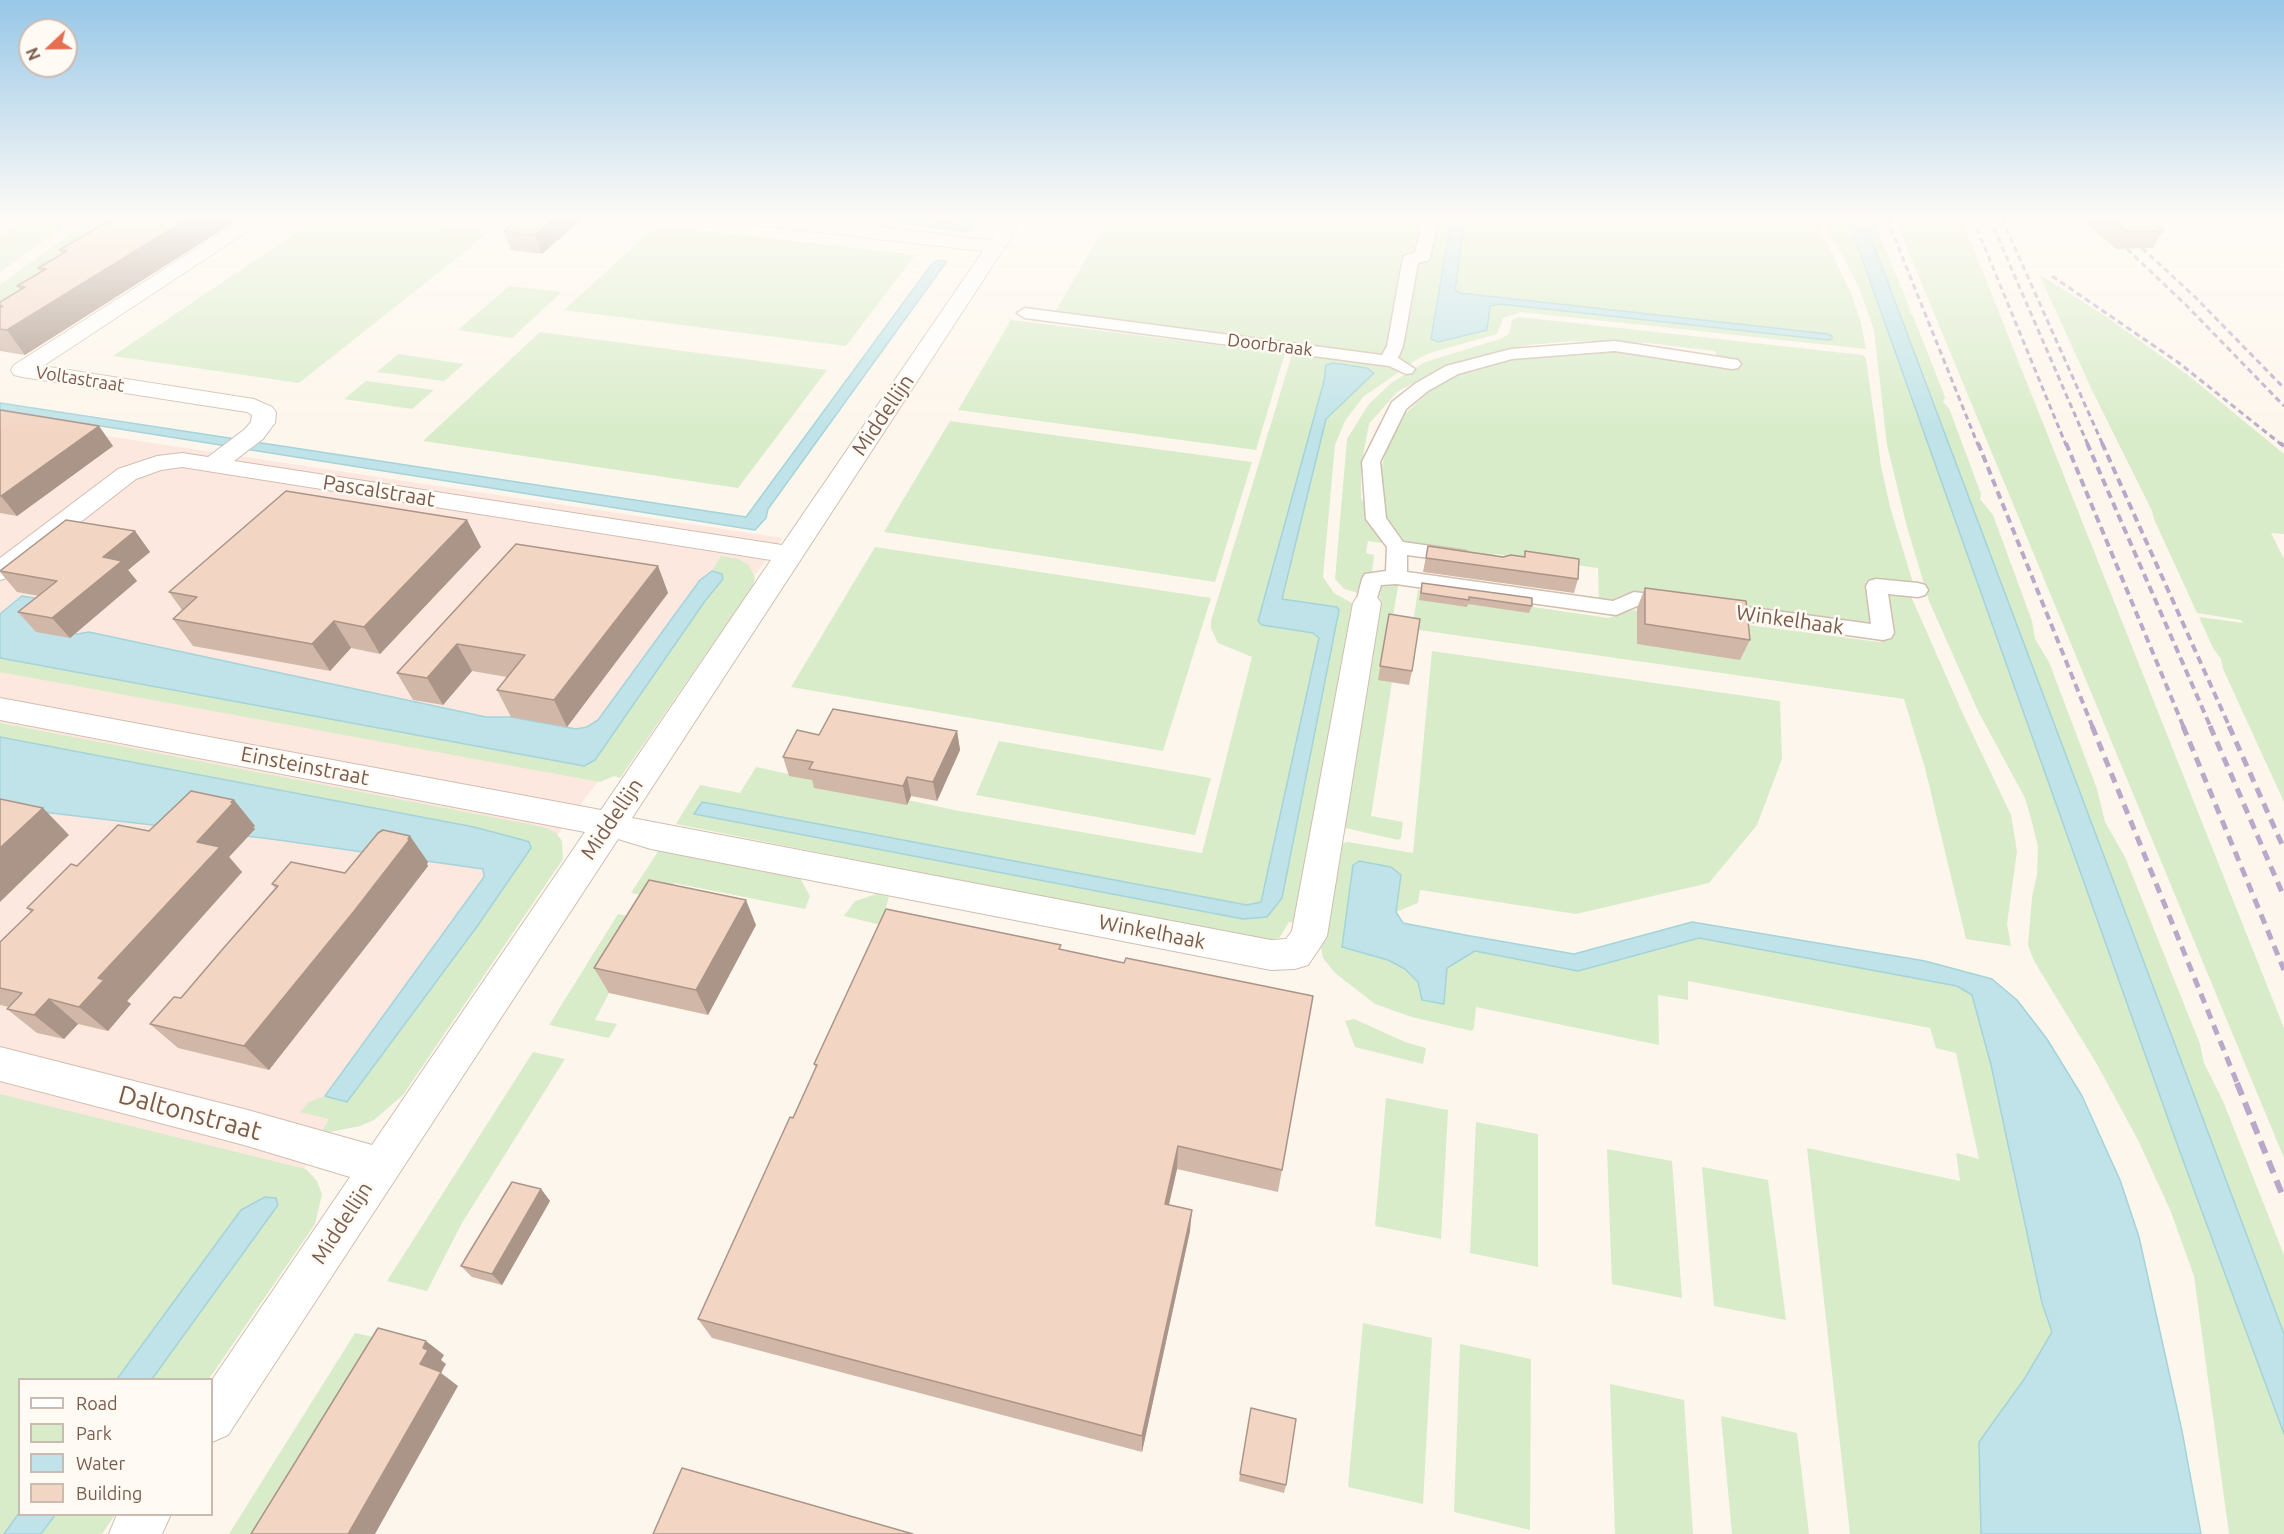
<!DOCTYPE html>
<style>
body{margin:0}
#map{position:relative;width:2284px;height:1534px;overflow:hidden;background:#fdf6ec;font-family:Ubuntu,sans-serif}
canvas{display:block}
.legend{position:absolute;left:18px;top:1378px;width:195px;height:138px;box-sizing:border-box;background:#fffaf3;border:2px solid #cabbb1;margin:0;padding:8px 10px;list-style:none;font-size:18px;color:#7a5c4d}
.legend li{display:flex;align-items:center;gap:12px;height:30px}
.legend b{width:30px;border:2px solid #cabbb1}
.north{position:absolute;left:18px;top:18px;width:60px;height:60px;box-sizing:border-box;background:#fffaf3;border:2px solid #cabbb1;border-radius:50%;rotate:248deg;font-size:16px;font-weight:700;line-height:24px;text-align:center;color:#7a5c4d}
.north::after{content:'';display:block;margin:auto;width:21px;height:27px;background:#e76f51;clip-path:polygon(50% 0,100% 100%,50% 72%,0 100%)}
</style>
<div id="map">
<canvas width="2284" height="1534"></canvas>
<ul class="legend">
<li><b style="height:8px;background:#fff"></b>Road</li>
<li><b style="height:16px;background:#d8ecc9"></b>Park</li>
<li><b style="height:16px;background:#bfe3e8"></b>Water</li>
<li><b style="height:16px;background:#f3d5c3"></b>Building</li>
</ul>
<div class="north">N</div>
</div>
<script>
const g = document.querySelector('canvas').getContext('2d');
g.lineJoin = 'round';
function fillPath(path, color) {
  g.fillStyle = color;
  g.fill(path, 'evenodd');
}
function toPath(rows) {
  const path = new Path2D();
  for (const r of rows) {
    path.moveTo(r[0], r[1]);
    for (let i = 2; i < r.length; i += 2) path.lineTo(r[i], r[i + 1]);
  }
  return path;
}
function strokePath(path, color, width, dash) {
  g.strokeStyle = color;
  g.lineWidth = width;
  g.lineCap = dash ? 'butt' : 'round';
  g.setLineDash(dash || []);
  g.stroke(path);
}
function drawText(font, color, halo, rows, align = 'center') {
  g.font = font + ' Ubuntu,sans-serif';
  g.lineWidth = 5;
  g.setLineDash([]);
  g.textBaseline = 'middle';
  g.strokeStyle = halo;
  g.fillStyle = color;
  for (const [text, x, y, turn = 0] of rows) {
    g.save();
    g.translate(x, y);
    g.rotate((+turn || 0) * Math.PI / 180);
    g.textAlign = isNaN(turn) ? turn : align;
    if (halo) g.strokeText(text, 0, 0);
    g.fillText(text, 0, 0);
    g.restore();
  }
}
fillPath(toPath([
 [0,420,783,538,144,1379,20,1380,20,1514,27,1534,0,1534]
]), '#fde8e0');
fillPath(toPath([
 [20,219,74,219,0,272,0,236],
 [91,219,110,219,0,303,0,285],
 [316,219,391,219,491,231,299,383,113,356],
 [1109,219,1451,219,1431,338,1438,342,1487,330,1490,306,1500,304,1828,340,1460,293,1455,290,1465,219,1815,219,1849,289,1860,319,1866,349,1521,312,1503,318,1497,334,1433,352,1419,358,1363,397,1345,421,1335,445,1323,577,1334,593,1352,603,1357,609,1298,923,1289,922,1280,937,1270,940,1127,914,676,824,700,785,740,793,756,767,954,810,1202,853,1252,657,1218,643,1211,628,1211,621,1293,351,1051,319],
 [1326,365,1367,368,1374,373,1326,419,1282,599,1337,607,1339,610,1282,898,1267,917,1243,919,694,814,703,802,1248,905,1261,902,1319,638,1313,633,1262,625,1258,621,1324,381],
 [1823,219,1848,219,1863,258,1908,389,1950,501,2176,1141,2284,1434,2284,1534,2229,1534,2194,1276,2171,1212,2139,1142,2098,1066,2034,961,2028,945,2032,897,2037,874,2038,846,2032,822,2025,798,1978,711,1929,601,1907,527,1887,445,1874,330,1860,290,1843,256,1830,237],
 [1864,219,1875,219,1880,237,1910,309,1909,312,1913,316,1945,397,1943,402,1949,408,1981,494,1980,499,1993,515,2032,621,2035,639,2049,662,2097,789,2105,822,2125,857,2200,1044,2204,1063,2223,1101,2284,1255,2284,1334],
 [1895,219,1962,220,2284,1028,2284,1158],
 [657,225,915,255,846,346,564,310],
 [2039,274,2107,317,2189,376,2284,454,2284,534,2271,533,2284,559,2284,802,2223,669,2221,659,2213,648,2199,617,2243,623,2241,620,2197,613,2154,519,2152,511,2091,388],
 [509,286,562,292,512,338,458,330],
 [1520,317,1862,355,1866,358,1881,466,1890,507,1913,583,1907,586,1867,582,1876,627,1630,592,1599,605,1598,568,1496,554,1485,558,1368,541,1366,553,1374,555,1372,572,1364,576,1358,593,1344,589,1335,579,1347,439,1368,405,1391,383,1425,362,1500,339,1509,334,1512,320],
 [1573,341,1648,343,1715,351,1717,356,1734,358,1738,368,1652,353,1610,351,1513,359,1475,367,1444,379,1399,419,1387,447,1370,513,1361,498,1361,466,1369,424,1397,392,1439,369,1458,362,1529,345],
 [1011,320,1285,353,1256,450,958,410],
 [540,332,827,370,738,488,423,441],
 [398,354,464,364,444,381,377,372],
 [366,381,434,390,412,409,344,399],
 [950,421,1252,462,1215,582,884,532],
 [875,547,1211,598,1163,751,791,687],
 [721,556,738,559,749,565,755,578,753,586,620,778,614,776,600,782,0,672,0,658,584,766,610,737,705,601,723,579,722,574,712,571],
 [1399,580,1391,629,1378,679,1392,682,1371,816,1403,822,1401,838,1398,840,1341,827,1382,584],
 [1418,590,1608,618,1633,610,1879,642,1893,637,1894,627,1885,592,1910,594,1962,712,2011,815,2017,851,2007,924,2011,946,1966,939,1925,768,1904,699,1412,629],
 [1432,651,1780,701,1782,759,1757,825,1709,883,1576,914,1420,890,1418,903,1396,912,1342,947,1388,960,1405,969,1418,982,1446,987,1447,968,1475,951,1578,971,1699,938,1957,986,1972,995,1991,1065,2042,1303,2052,1332,2025,1378,1979,1442,1981,1534,1850,1534,1807,1148,1960,1181,1956,1153,1979,1159,1956,1053,1936,1048,1930,1028,1688,981,1688,1000,1658,995,1659,1045,1476,1007,1474,1028,1472,1031,1412,1017,1375,1004,1335,973,1323,958,1320,942,1338,845,1348,842,1413,853],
 [0,723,544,827,555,832,562,841,563,859,403,1095,374,1120,360,1126,330,1132,323,1130,329,1119,300,1112,309,1102,325,1096,348,1101,476,928,523,840,474,827,0,737],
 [999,741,1211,778,1195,835,976,795],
 [659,850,800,878,810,896,805,909,674,883,664,899,631,893],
 [876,894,889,897,881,925,844,916,855,901],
 [618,914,652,921,609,993,595,1020,617,1024,609,1038,549,1025],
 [1354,1019,1405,1042,1426,1048,1423,1064,1355,1047,1345,1021],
 [533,1052,565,1059,462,1223,427,1291,387,1281],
 [0,1094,306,1169,317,1181,322,1194,315,1224,209,1379,152,1379,278,1205,276,1198,241,1210,117,1379,20,1380,19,1512,4,1534,0,1534],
 [1386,1098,1448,1110,1441,1239,1375,1226],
 [1476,1122,1538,1134,1538,1267,1470,1253],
 [1607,1149,1672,1161,1682,1298,1612,1284],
 [1702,1167,1768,1180,1786,1320,1714,1306],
 [1363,1323,1432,1338,1423,1504,1348,1487],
 [355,1333,397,1342,282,1534,229,1534],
 [1460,1344,1531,1359,1530,1530,1454,1512],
 [1610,1384,1684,1400,1693,1534,1615,1534],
 [1721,1416,1797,1433,1809,1534,1732,1534],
 [55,1515,115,1515,102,1534,41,1534]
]), '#d8ecc9');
const water = toPath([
 [863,219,921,219,957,223,964,219,977,219,970,230,965,231,863,219],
 [1451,219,1465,219,1455,290,1460,293,1828,334,1832,336,1832,339,1828,340,1500,304,1490,306,1487,330,1438,342,1431,339,1451,219],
 [1848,219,1864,219,2284,1334,2284,1434,2176,1141,1848,219],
 [938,260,947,261,768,509,766,518,755,530,0,410,0,403,746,517,931,265,938,260],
 [1333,363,1367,368,1374,373,1326,419,1282,599,1337,607,1339,610,1282,898,1267,917,1243,919,694,814,702,802,1247,905,1261,902,1319,638,1313,633,1262,625,1258,621,1324,381,1326,365,1333,363],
 [712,571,722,574,723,579,705,601,595,760,584,766,0,658,0,614,22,596,64,603,37,627,77,634,89,632,486,717,511,717,576,729,587,727,598,720,700,580,712,571],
 [0,737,474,827,523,840,529,842,531,848,476,928,347,1102,325,1096,484,877,483,869,271,839,0,807,0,737],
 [1359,861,1391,867,1401,875,1396,912,1403,923,1465,935,1574,954,1692,922,1925,961,1992,979,2017,1000,2047,1039,2082,1096,2120,1180,2139,1237,2182,1431,2201,1534,1981,1534,1979,1442,2025,1378,2052,1332,2042,1303,1991,1065,1972,995,1957,986,1699,938,1578,971,1475,951,1447,968,1444,1004,1422,1000,1418,982,1405,969,1388,960,1342,947,1353,865,1359,861],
 [265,1197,276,1198,278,1205,152,1379,117,1379,241,1210,265,1197],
 [19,1513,20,1514,55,1515,41,1534,4,1534,19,1513]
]);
fillPath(water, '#bfe3e8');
strokePath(water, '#a5d3da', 1.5);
const pedestrian = toPath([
 [1424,219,1438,219,1430,258,1427,261,1418,263,1403,346,1398,358,1415,369,1412,373,1406,374,1389,366,1025,318,1017,313,1025,308,1382,355,1387,346,1403,258,1406,255,1415,253,1424,219],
 [1615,341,1732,359,1738,360,1741,364,1738,368,1732,369,1615,351,1512,359,1458,374,1428,391,1406,409,1380,462,1386,518,1403,542,1466,551,1469,556,1466,561,1459,562,1407,555,1407,572,1613,601,1634,592,1673,597,1681,599,1684,604,1681,609,1673,611,1637,606,1616,615,1396,584,1381,585,1374,608,1367,610,1360,608,1356,603,1362,579,1365,574,1386,571,1387,547,1366,519,1362,462,1392,402,1416,383,1446,366,1511,349,1615,341],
 [1876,579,1918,583,1925,585,1928,590,1925,595,1918,597,1888,594,1894,633,1891,638,1883,640,1717,617,1709,615,1706,610,1709,605,1717,603,1871,624,1866,586,1869,581,1876,579]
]);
const minor = toPath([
 [243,219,266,219,43,366,254,399,272,407,276,412,275,423,271,428,263,439,234,461,782,545,983,251,757,225,750,223,748,219,811,219,990,240,1004,219,1023,219,632,818,1271,940,1286,939,1292,931,1353,603,1357,597,1367,594,1377,597,1381,603,1327,936,1321,946,1308,965,1295,969,1271,970,651,849,618,839,228,1435,212,1442,212,1380,350,1177,244,1145,0,1081,0,1047,244,1109,372,1145,585,832,0,720,0,698,601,810,771,560,182,467,161,470,136,479,10,577,0,580,0,558,118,469,157,456,182,453,208,457,245,429,251,422,252,415,247,412,22,377,14,375,11,370,14,365,243,219],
 [117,1514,171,1514,162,1534,109,1534,117,1514]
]);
strokePath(pedestrian, '#d1beb0', 3);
strokePath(minor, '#d1beb0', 2);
fillPath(pedestrian, '#fff');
fillPath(minor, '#fff');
strokePath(toPath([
 [1887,219,1978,445],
 [1973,219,2066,445],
 [1990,219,2088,445],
 [2002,219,2103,445],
 [2142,248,2195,297,2284,388],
 [2127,249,2186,305,2284,406],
 [2052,276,2179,363,2282,445]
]), '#b9a8c9', 3, [6, 4]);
strokePath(toPath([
 [1978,443,2093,728],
 [2066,443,2184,728],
 [2087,443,2211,728],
 [2102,443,2230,728],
 [2280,443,2284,446]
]), '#b9a8c9', 4, [8, 5]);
strokePath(toPath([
 [2092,726,2238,1085],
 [2183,726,2284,970],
 [2210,726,2284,897],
 [2229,726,2284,849]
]), '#b9a8c9', 5, [10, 7]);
strokePath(toPath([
 [2237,1083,2284,1199]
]), '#b9a8c9', 6, [13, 8]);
fillPath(toPath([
 [112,219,25,355,0,351,0,302,20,290,17,286,41,272,38,268,62,254,59,250],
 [582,219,542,254,511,250,504,231],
 [2081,219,2149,219,2163,231,2153,248,2116,249],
 [0,410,113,446,17,516,0,513],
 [467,520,481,547,380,654,351,648,330,671,193,646,173,619,182,610,169,592],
 [135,531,150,552,128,570,137,581,70,638,36,632,18,612,39,596,17,592,0,572],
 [516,544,658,566,668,593,567,727,511,717,497,690,507,677,472,671,443,705,413,700,397,673],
 [1428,546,1503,557,1524,557,1525,551,1578,579,1574,593,1423,572],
 [1422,583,1532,606,1529,613,1468,604,1467,607,1419,600],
 [1645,588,1750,640,1740,660,1637,644,1637,608],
 [1389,614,1412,671,1409,685,1378,680],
 [957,731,960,750,937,801,911,796,907,805,814,788,812,780,789,776,783,757,819,735],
 [234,800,255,826,253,827,255,829,229,857,242,872,127,1001,131,1004,108,1031,78,1024,64,1039,37,1033,7,1009,9,1007,0,1005,0,942,31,912,27,908,77,866],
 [428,862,427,864,428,866,375,935,269,1070,178,1048,150,1024,181,998,275,888,272,884,345,873],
 [756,925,708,1015,609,993,594,968],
 [1062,950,1124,963,1313,996,1278,1192,1177,1169,1169,1205,1190,1231,1142,1452,712,1338,698,1319,793,1118,816,1068,814,1064],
 [541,1189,550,1201,502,1285,472,1277,461,1266],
 [1251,1408,1286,1485,1284,1493,1239,1481]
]), '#d1b7a8');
fillPath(toPath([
 [187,219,239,219,25,355,7,330],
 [554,219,582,219,542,254,535,235],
 [99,426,113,446,17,516,1,496],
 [467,520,481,547,380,654,364,627],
 [135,531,150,552,128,570,137,581,70,638,52,618,103,557],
 [658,566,668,593,567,727,554,700],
 [334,621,351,648,330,671,312,644],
 [457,644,472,671,443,705,427,678],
 [957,731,960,750,937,801,933,782],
 [907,777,911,796,907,805,903,786],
 [234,800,255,826,253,827,255,829,229,857,242,872,127,1001,131,1004,108,1031,79,1007,98,978,197,842],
 [43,808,69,835,0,902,0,848],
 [410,836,428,862,427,864,428,866,375,935,269,1070,244,1046],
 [746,900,756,925,708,1015,696,990],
 [49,999,78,1024,64,1039,34,1015],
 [1178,1146,1177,1169,1164,1225,1165,1204],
 [541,1189,550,1201,502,1285,492,1274],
 [1192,1210,1190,1231,1142,1452,1142,1436],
 [426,1341,444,1355,441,1360,446,1364,441,1373,458,1386,375,1534,348,1534,420,1364,423,1348]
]), '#aa9588');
const building = toPath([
 [112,219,187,219,7,330,0,329,0,308,3,306,0,306,0,302,25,287,17,286,46,269,38,268,67,251,59,250,112,219],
 [518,219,554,219,535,235,504,231,518,219],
 [2112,219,2149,219,2163,231,2127,231,2112,219],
 [0,410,99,426,1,496,0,496,0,410],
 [286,491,467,520,364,627,334,621,312,644,173,619,197,597,169,592,286,491],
 [66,520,135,531,103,557,122,561,52,618,18,612,57,581,0,571,66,520],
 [516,544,658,566,554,700,497,690,525,655,457,644,427,678,397,673,516,544],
 [1428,546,1503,557,1511,555,1525,557,1525,551,1579,559,1578,579,1426,558,1428,546],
 [1422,583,1532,598,1532,606,1469,597,1469,600,1421,593,1422,583],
 [1645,588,1746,601,1750,640,1645,624,1645,588],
 [1389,614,1420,619,1412,671,1380,666,1389,614],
 [833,709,957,731,933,782,907,777,903,786,809,769,813,762,783,757,797,730,819,735,833,709],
 [191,791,234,800,231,802,233,803,197,842,220,847,98,978,104,980,79,1007,49,999,34,1015,7,1009,22,993,0,988,0,942,33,910,27,908,71,864,77,866,118,825,149,831,191,791],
 [0,799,43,808,0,848,0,799],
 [383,830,410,836,408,839,410,839,355,910,244,1046,150,1024,174,997,181,998,221,951,278,886,272,884,291,862,345,873,378,833,383,830],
 [649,880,746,900,696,990,594,968,649,880],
 [886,909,1061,945,1059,949,1124,963,1126,958,1313,996,1282,1170,1178,1146,1165,1204,1192,1210,1142,1436,698,1319,790,1117,793,1118,817,1065,814,1064,886,909],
 [512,1182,541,1189,492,1274,461,1266,512,1182],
 [378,1328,426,1341,423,1348,428,1350,420,1364,441,1372,348,1534,251,1534,378,1328],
 [1251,1408,1296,1419,1286,1485,1240,1474,1251,1408],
 [682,1468,913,1534,653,1534,682,1468]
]);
fillPath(building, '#f3d5c3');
strokePath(building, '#aa9588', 1.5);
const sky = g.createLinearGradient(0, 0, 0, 434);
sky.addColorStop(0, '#97c7e8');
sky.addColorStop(0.5, '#fefbf6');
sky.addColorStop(1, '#fefbf600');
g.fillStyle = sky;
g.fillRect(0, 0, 2284, 434);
drawText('18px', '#7a5c4d', '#fffaf3', [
 ["Doorbraak",1270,345,7],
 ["Voltastraat",80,379,9]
]);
drawText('21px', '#7a5c4d', '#fffaf3', [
 ["Middellijn",883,415,-56],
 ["Pascalstraat",379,491,9],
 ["Winkelhaak",1790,620,8],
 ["Einsteinstraat",305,766,11],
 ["Middellijn",612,819,-56],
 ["Winkelhaak",1152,932,11],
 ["Middellijn",342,1223,-57]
]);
drawText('26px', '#7a5c4d', '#fffaf3', [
 ["Daltonstraat",190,1113,15]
]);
</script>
